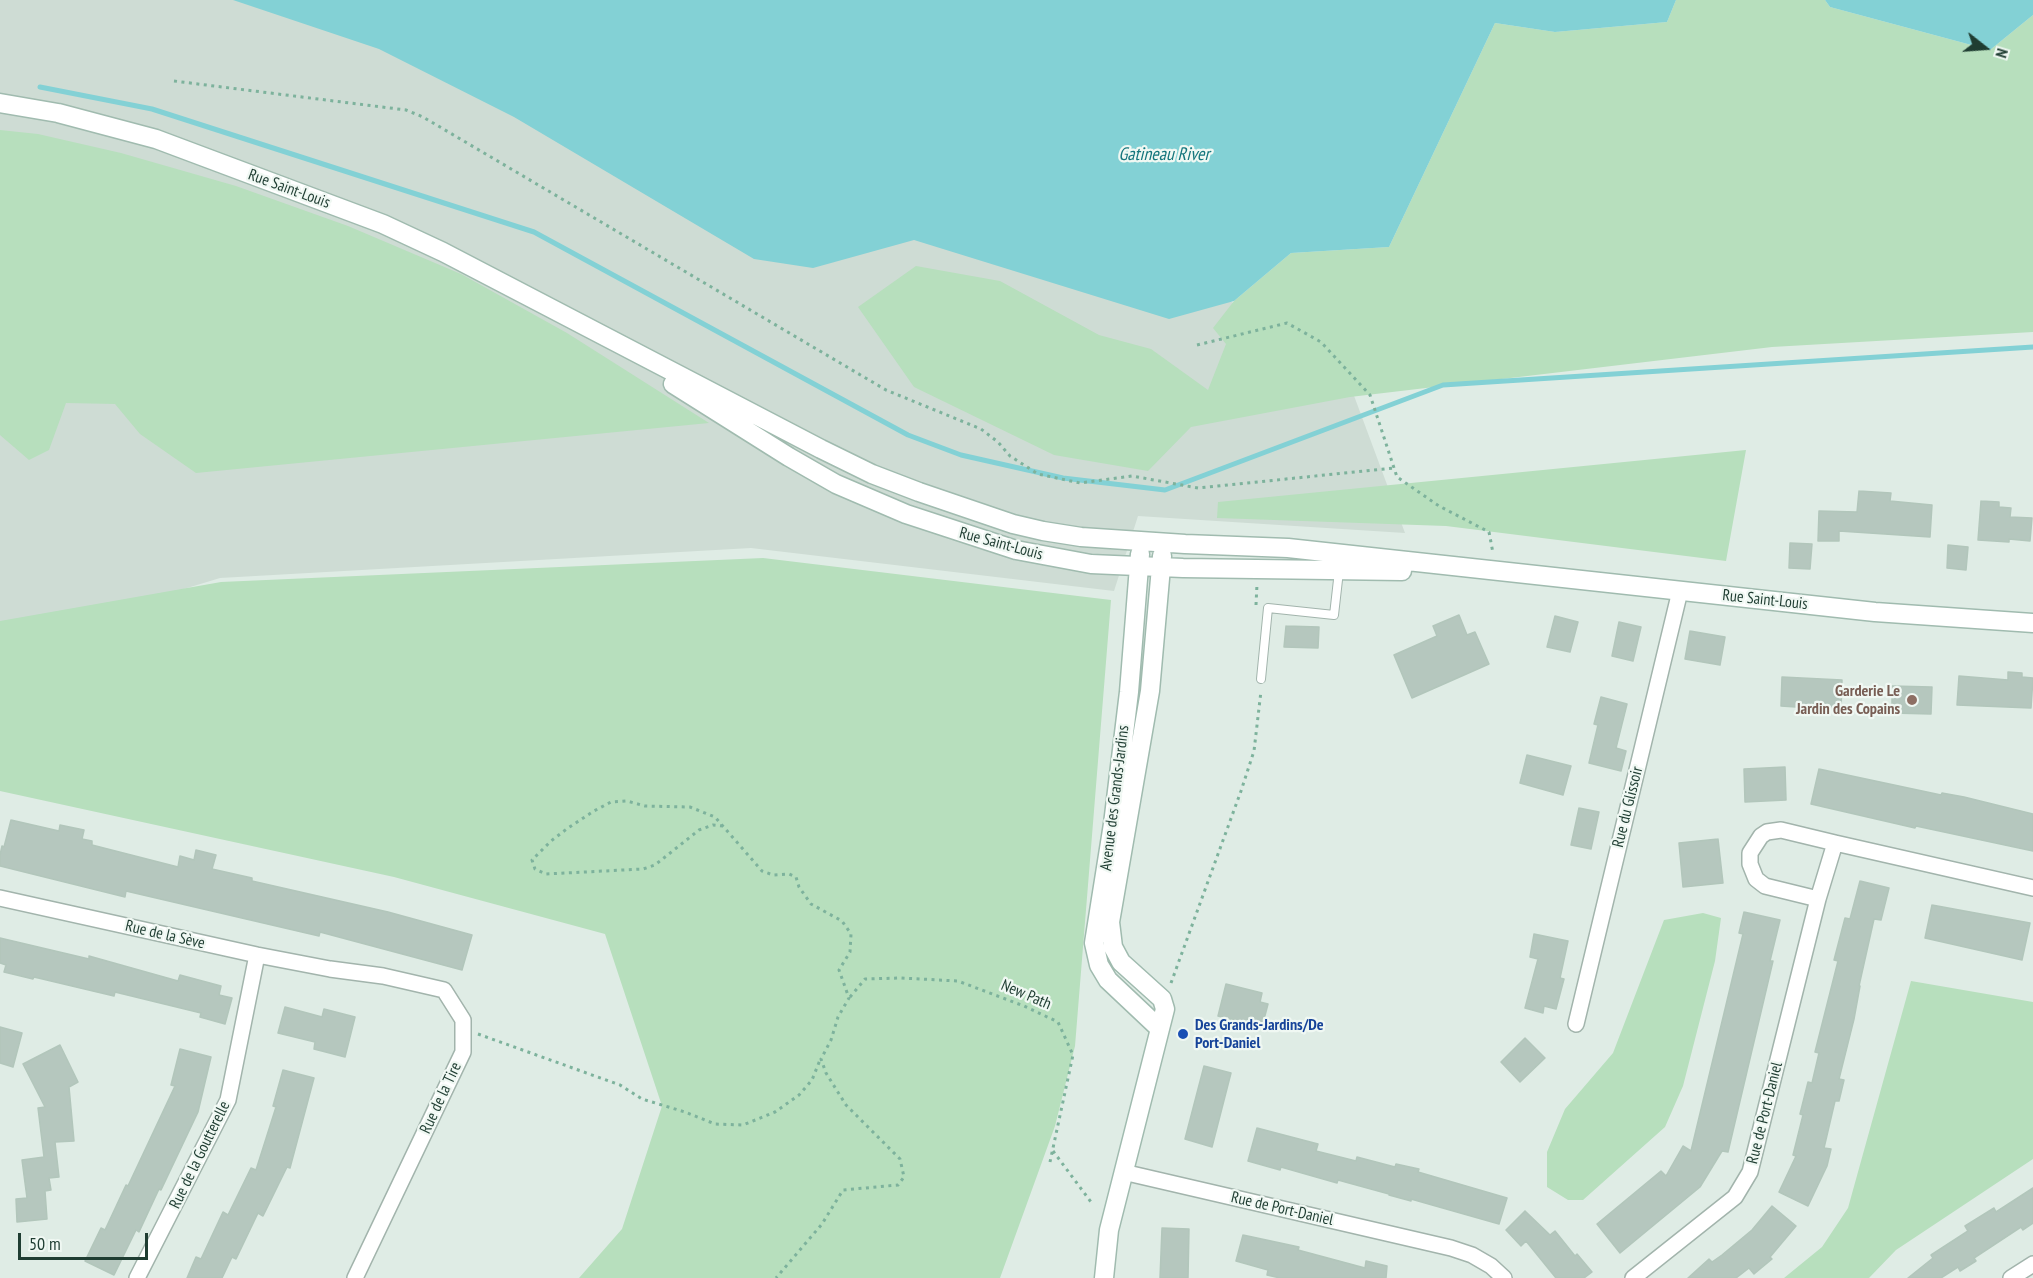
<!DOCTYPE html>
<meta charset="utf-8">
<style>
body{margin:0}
#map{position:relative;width:2033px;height:1278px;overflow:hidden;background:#dfece5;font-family:"PT Sans Narrow",sans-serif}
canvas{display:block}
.north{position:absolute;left:1955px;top:18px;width:60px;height:60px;-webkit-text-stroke:4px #f0f8f3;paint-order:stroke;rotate:107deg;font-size:16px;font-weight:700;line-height:24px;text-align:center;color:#1f3d32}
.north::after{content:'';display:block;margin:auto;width:21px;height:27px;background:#1f3d32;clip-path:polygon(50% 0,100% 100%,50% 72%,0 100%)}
.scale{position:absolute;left:18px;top:1233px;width:130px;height:27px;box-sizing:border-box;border:3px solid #1f3d32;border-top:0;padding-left:8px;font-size:18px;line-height:21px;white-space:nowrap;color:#1f3d32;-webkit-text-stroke:4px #f0f8f3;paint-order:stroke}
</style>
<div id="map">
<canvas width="2033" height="1278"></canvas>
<div class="north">N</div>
<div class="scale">50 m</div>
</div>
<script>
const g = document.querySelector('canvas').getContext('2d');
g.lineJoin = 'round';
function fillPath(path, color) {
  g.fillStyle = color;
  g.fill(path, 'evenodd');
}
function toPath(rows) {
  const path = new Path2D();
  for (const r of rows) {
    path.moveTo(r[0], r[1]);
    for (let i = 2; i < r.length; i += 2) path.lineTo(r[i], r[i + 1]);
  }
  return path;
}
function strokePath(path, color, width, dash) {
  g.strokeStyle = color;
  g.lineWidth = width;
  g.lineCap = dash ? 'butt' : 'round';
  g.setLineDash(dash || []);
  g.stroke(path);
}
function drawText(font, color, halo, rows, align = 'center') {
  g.font = font + ' "PT Sans Narrow",sans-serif';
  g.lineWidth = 4.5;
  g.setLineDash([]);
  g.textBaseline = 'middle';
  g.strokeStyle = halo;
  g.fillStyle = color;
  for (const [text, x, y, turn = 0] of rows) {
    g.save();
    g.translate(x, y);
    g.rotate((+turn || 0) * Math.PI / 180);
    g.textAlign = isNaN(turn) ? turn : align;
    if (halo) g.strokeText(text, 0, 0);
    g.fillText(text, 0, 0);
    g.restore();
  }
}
fillPath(toPath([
 [0,0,813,0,1055,169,1353,393,1405,533,1138,516,1114,591,751,548,220,578,0,645]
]), '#cedcd4');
fillPath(toPath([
 [1676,0,1825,0,1830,7,1990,50,2033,15,2033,332,1772,347,1350,397,1191,427,1148,471,1054,455,914,387,858,307,916,266,1000,281,1099,335,1151,349,1208,390,1226,344,1213,328,1234,301,1291,253,1389,247,1495,23,1555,32,1667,22],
 [0,130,38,134,121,153,236,186,348,226,461,274,567,333,709,423,196,473,140,434,115,404,66,403,49,450,29,460,0,435],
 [1746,450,1726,561,1446,526,1217,518,1218,502],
 [763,558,1111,600,1075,1046,1055,1126,1000,1278,579,1278,622,1229,662,1106,605,934,394,877,0,791,0,621,221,582],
 [1703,913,1721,918,1715,961,1683,1086,1665,1127,1583,1200,1568,1200,1547,1187,1547,1152,1565,1109,1613,1053,1664,920],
 [1911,981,2033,1002,2033,1159,1896,1250,1869,1278,1784,1278,1822,1247,1848,1208]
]), '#b7dfbd');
fillPath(toPath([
 [233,0,1676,0,1667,22,1555,32,1495,23,1389,247,1291,253,1234,301,1169,319,914,240,813,268,754,259,514,117,379,49],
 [1825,0,2033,0,2033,15,1990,50,1830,7]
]), '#83d1d5');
strokePath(toPath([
 [40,87,152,109,534,232,908,435,961,455,1063,478,1165,490,1443,385,2033,347]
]), '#83d1d5', 5);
const building = toPath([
 [1859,491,1891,493,1890,501,1932,505,1930,537,1839,531,1839,541,1818,541,1819,511,1857,512,1859,491],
 [1981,501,1999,502,1999,507,2011,508,2010,517,2032,518,2030,541,2009,539,2009,542,1978,540,1981,501],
 [1790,543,1812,544,1810,569,1789,568,1790,543],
 [1948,545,1968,547,1966,570,1947,568,1948,545],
 [1459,615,1467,635,1475,632,1489,664,1412,698,1394,655,1437,636,1433,626,1459,615],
 [1555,616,1578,622,1570,652,1547,647,1555,616],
 [1619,622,1641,627,1633,661,1612,656,1619,622],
 [1286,626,1319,627,1318,648,1284,647,1286,626],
 [1690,631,1725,637,1720,665,1685,659,1690,631],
 [2008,672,2022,673,2022,677,2033,678,2031,708,1957,705,1959,676,2008,680,2008,672],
 [1782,677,1842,680,1841,710,1781,706,1782,677],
 [1892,686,1932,687,1931,714,1892,713,1892,686],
 [1601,697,1627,704,1616,748,1626,751,1621,771,1589,763,1598,725,1594,724,1601,697],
 [1527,755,1571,766,1563,795,1520,783,1527,755],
 [1785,767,1786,800,1745,802,1744,769,1785,767],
 [1819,769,1941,795,1942,793,1964,797,2033,814,2033,851,1916,826,1915,828,1811,804,1819,769],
 [1579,808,1599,812,1591,849,1571,845,1579,808],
 [11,820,59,831,60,825,84,830,82,839,92,841,92,845,178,867,180,856,194,860,196,850,216,855,212,869,252,878,252,881,388,912,472,935,462,970,320,932,319,936,126,891,125,897,0,866,0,855,2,846,4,847,11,820],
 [1718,839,1723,883,1683,887,1679,843,1718,839],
 [1860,881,1889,888,1881,920,1874,919,1859,986,1860,986,1854,1019,1839,1079,1844,1080,1839,1101,1835,1101,1824,1148,1831,1149,1827,1166,1808,1206,1779,1192,1796,1156,1793,1155,1803,1115,1800,1114,1808,1082,1812,1083,1819,1053,1815,1052,1838,961,1834,960,1845,918,1850,919,1860,881],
 [1932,905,2030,923,2022,960,1925,938,1932,905],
 [1744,912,1780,920,1770,961,1773,961,1728,1152,1722,1151,1700,1187,1620,1253,1597,1224,1661,1171,1666,1176,1683,1146,1691,1151,1743,934,1739,933,1744,912],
 [1534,934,1568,941,1560,978,1564,979,1556,1009,1544,1006,1543,1013,1525,1008,1538,959,1530,957,1534,934],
 [0,938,89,959,89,956,178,981,180,975,221,986,219,995,232,998,225,1024,200,1017,201,1013,115,992,114,996,34,977,33,979,4,972,6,965,0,963,0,938],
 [1226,984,1262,993,1260,1002,1268,1004,1262,1027,1218,1016,1226,984],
 [285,1007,322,1017,324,1009,355,1017,345,1057,314,1049,315,1042,278,1033,285,1007],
 [0,1027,22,1033,13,1067,0,1063,0,1027],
 [1525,1038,1545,1058,1520,1082,1501,1062,1525,1038],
 [60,1045,78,1082,69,1087,74,1141,55,1142,59,1177,49,1178,51,1190,45,1191,47,1219,17,1222,16,1199,27,1198,22,1160,44,1157,38,1108,45,1107,23,1064,60,1045],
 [180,1049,211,1057,198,1112,161,1190,159,1189,139,1232,136,1230,114,1275,85,1261,101,1228,105,1230,126,1185,128,1186,175,1086,171,1085,180,1049],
 [1204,1066,1231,1073,1212,1147,1185,1139,1204,1066],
 [283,1070,314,1078,290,1168,287,1167,263,1216,258,1213,236,1259,232,1257,222,1278,187,1278,196,1257,201,1259,223,1212,228,1215,251,1168,256,1170,276,1107,273,1106,283,1070],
 [1257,1128,1318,1144,1316,1151,1356,1161,1357,1157,1395,1167,1396,1164,1419,1169,1418,1172,1507,1198,1499,1224,1411,1199,1411,1201,1389,1195,1389,1194,1338,1180,1337,1183,1281,1167,1280,1170,1248,1161,1257,1128],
 [2033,1188,2033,1223,2023,1230,2021,1227,1974,1258,1976,1261,1960,1271,1958,1267,1941,1278,1908,1278,1933,1258,1931,1255,1968,1231,1965,1226,1994,1208,1996,1212,2033,1188],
 [1772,1206,1796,1226,1770,1257,1772,1259,1754,1274,1749,1268,1736,1278,1688,1278,1709,1259,1712,1262,1722,1255,1752,1230,1772,1206],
 [1525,1211,1550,1235,1555,1231,1575,1256,1577,1254,1592,1272,1584,1278,1556,1278,1526,1241,1521,1246,1506,1230,1525,1211],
 [1162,1228,1189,1229,1188,1278,1160,1278,1162,1228],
 [1243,1235,1299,1247,1298,1250,1365,1268,1366,1261,1387,1266,1386,1278,1280,1278,1267,1275,1268,1270,1236,1261,1243,1235]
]);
fillPath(building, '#b5c7be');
strokePath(building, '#b2c6bb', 1.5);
const lane = toPath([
 [1261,679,1268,608,1334,615,1339,571]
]);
const street = toPath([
 [0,898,257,955,330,969,383,976,444,990,463,1020,463,1052,355,1278],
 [1818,899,1765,886,1756,879,1750,864,1750,853,1761,836,1767,832,1781,830,1835,843],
 [1576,1024,1680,591],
 [1123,1172,1451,1248,1472,1255,1491,1266,1504,1278],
 [137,1278,228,1100,257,955],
 [1633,1278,1735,1197,1750,1172,1818,899,1835,843,2033,888],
 [2011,1278,2033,1264]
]);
const secondary = toPath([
 [0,103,58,113,156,139,383,224,443,252,821,449,872,474,919,492,1013,524,1043,531,1081,537,1185,544,1288,548,1875,612,2033,623],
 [673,384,789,457,836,484,906,514,1016,550,1091,564,1183,568,1402,571],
 [1140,554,1129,692,1113,824,1094,943,1099,965,1108,980,1160,1029],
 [1104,1278,1109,1230,1165,1009,1162,999,1121,962,1113,947,1110,922,1150,691,1162,556]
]);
strokePath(lane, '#a2b4ac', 10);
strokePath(street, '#a2b4ac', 18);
strokePath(secondary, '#a0bbaf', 21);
strokePath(toPath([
 [174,81,406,110,423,117,886,390,981,429,998,442,1010,456,1038,474,1080,483,1132,476,1198,488,1394,468],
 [1197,345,1287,323,1321,342,1370,395,1397,477,1439,506,1489,532,1493,553],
 [1256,605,1257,584],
 [723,826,713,825,699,830,655,865,643,869,546,874,535,869,532,860,551,841,568,828,594,811,611,802,627,801,645,806,690,807,715,817,762,871,773,875,789,874,796,877,799,887,811,904,842,921,851,934,850,952,839,970,849,998,838,1017,831,1040,821,1059,826,1073,846,1105,900,1159,904,1177,898,1185,843,1190,822,1224,776,1278],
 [1171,983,1241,791,1254,751,1261,691],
 [850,997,865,979,901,978,958,981,1024,1006,1058,1022,1073,1055,1050,1162],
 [478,1034,620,1085,642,1099,685,1112,715,1124,743,1125,775,1112,799,1095,812,1080,820,1060],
 [1053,1151,1091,1202]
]), '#7db29c', 3, [3, 4.5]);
strokePath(lane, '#fff', 8);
strokePath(street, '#fff', 15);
strokePath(secondary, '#fff', 18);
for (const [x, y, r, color] of [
 [1912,700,6,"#8d6e63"],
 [1183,1034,6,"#1a4fb4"]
]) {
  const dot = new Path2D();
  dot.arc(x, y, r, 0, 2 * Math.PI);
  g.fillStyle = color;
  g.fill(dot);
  strokePath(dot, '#f0f8f3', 2);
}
drawText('16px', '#1f3d32', '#f0f8f3', [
 ["Rue Saint-Louis",289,189,20],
 ["Rue Saint-Louis",1001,544,15],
 ["Rue Saint-Louis",1765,600,6],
 ["Avenue des Grands-Jardins",1115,798,-83],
 ["Rue du Glissoir",1628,807,-76],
 ["Rue de la Sève",165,935,13],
 ["New Path",1026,995,23],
 ["Rue de la Tire",441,1098,-65],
 ["Rue de Port-Daniel",1765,1113,-76],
 ["Rue de la Goutterelle",200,1155,-64],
 ["Rue de Port-Daniel",1282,1209,13]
]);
drawText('bold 16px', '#785e54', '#f0f8f3', [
 ["Garderie Le",1900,691],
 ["Jardin des Copains",1900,709]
], 'right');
drawText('bold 16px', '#164399', '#f0f8f3', [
 ["Des Grands-Jardins/De",1195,1025],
 ["Port-Daniel",1195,1043]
], 'left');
drawText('italic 18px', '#15767d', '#f0f8f3', [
 ["Gatineau River",1164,155]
]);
</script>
